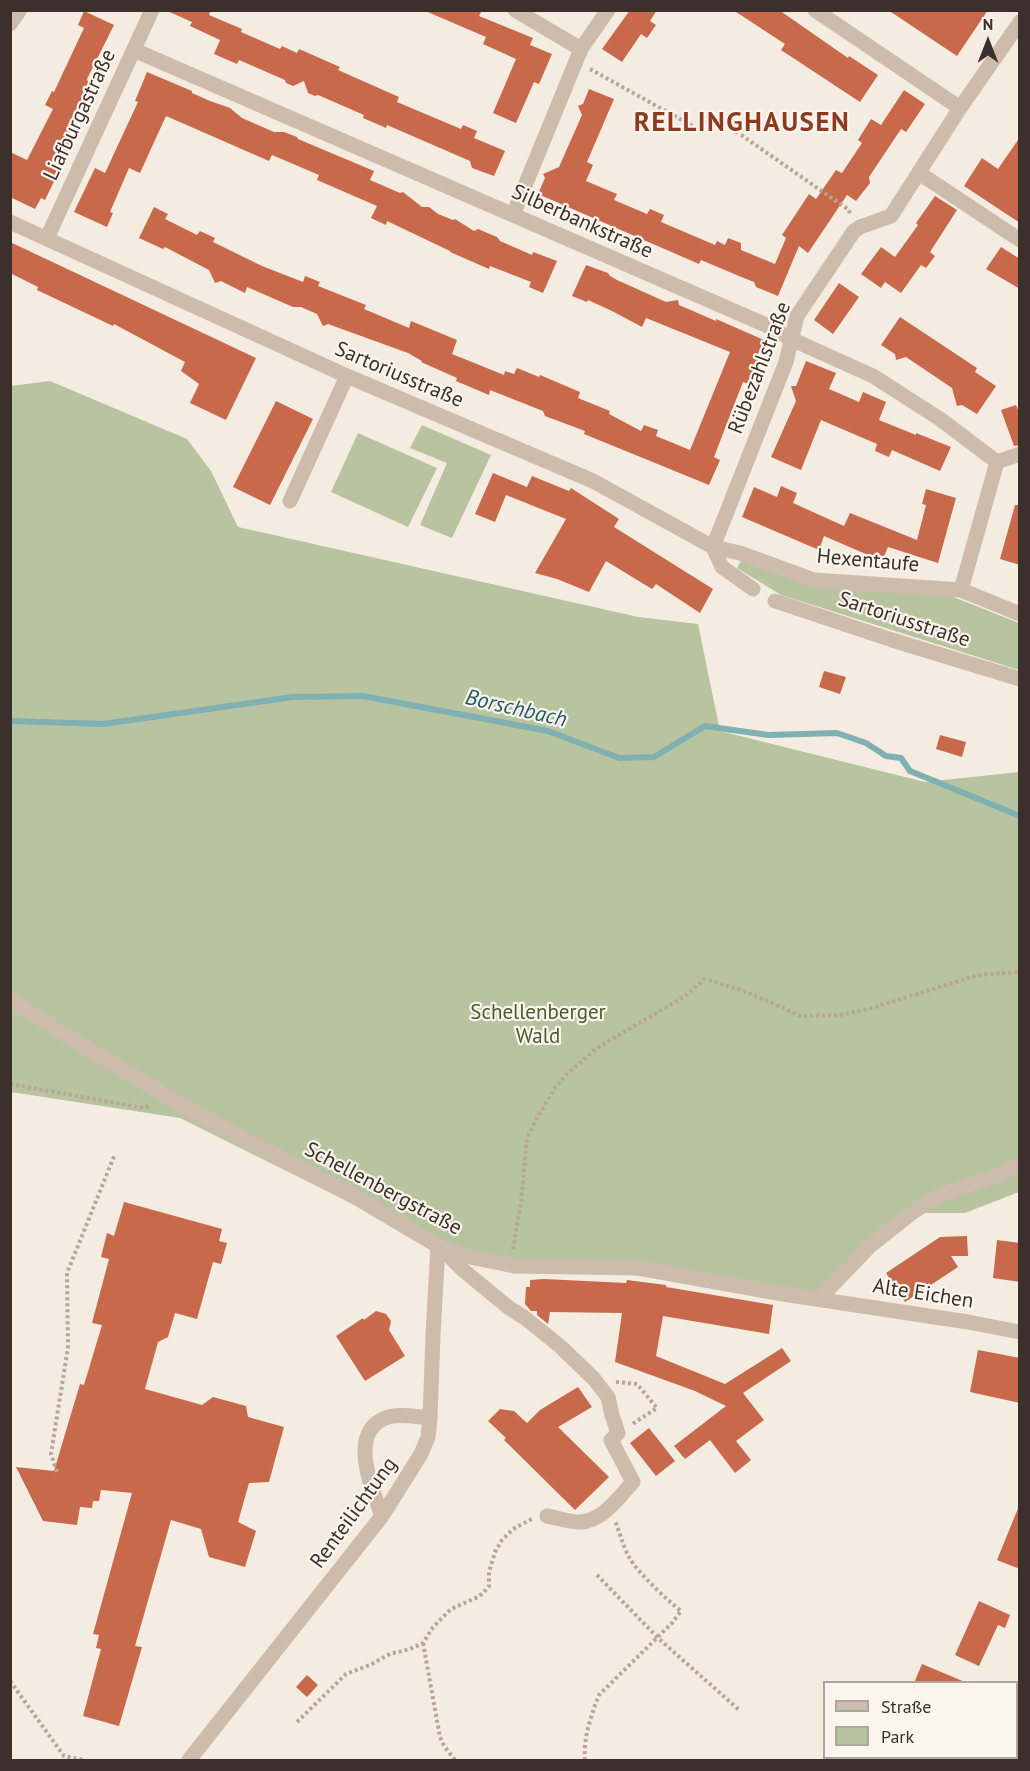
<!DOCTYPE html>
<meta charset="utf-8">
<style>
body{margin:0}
#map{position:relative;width:1030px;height:1771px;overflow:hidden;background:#f4ebe1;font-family:"PT Sans",sans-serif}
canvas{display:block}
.frame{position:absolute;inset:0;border:12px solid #3b302b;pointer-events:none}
.legend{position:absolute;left:823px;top:1681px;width:195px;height:78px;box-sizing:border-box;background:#fbf5ee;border:2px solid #aea6a0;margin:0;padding:8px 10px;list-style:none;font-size:18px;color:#3b302b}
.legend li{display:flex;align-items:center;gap:12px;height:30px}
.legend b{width:30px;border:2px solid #aea6a0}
.north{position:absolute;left:958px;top:12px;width:60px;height:60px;-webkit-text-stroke:4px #fbf5ee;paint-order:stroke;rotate:0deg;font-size:16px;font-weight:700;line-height:24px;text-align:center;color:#3b302b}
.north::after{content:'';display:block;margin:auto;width:21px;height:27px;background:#3b302b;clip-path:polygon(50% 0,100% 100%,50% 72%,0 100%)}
</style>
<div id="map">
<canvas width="1030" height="1771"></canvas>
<div class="frame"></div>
<ul class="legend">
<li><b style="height:8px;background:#cdbbac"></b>Straße</li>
<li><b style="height:16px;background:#b8c4a0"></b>Park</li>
</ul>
<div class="north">N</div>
</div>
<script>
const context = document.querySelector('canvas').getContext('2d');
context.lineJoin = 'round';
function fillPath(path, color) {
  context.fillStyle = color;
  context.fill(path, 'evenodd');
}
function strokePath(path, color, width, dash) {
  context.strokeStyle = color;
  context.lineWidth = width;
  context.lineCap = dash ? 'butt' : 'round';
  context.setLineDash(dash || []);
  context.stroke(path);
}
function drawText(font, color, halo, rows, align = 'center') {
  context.font = font + ' "PT Sans",sans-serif';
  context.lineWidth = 4.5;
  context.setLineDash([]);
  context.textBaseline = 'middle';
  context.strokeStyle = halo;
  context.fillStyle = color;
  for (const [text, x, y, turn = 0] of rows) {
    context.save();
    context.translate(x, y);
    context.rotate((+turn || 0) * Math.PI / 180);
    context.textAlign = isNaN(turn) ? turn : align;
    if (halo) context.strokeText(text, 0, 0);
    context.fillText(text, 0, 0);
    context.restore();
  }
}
const green = new Path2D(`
 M50 381 187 439 211 471 238 527 638 617 698 624 720 731 925 782 1019 772V1164L939 1193 816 1297 671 1271 516 1265 427 1241 180 1118 11 1092 10 386Z
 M422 425 491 455 452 538 420 525 447 463 410 448Z
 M358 433 437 468 408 527 331 492Z
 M742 559 819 587 951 596 1019 623V670L781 595 737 568Z
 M1019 1168V1192L965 1213H920L941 1196Z`);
const stream = new Path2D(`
 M10 721 103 724 293 697 363 696 548 731 619 758 654 757 705 726 768 735 837 733 866 743 886 756 901 758 910 771 1020 816`);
const building = new Path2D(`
 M165 10H211L209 15 242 29 241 32 280 49 282 46 297 53 299 49 340 67 338 70 399 97 397 102 461 129 463 125 477 131 474 138 505 151 494 176 472 168 470 161 387 125 386 128 363 118 364 115 318 95 315 96 308 93 304 81 293 86 286 83 285 80 239 60 237 64 214 54 220 40 190 26 192 22Z
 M423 10H482L479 16 533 38 530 45 552 54 539 84 534 82 516 123 493 113 516 59 483 44 486 37Z
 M630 10H657L650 21 656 25 647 38 641 34 622 62 602 49Z
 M733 10H779L848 58 849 56 878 75 860 102 781 50 785 44Z
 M888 10H988L957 56Z
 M84 11 114 25 87 79 91 92 86 94 67 133 74 137 65 159 45 200 41 198 35 209 10 197V152L27 160 53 109 45 105 52 91 54 92 84 28 78 25Z
 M147 72 192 91V93L210 101 230 108 242 118 274 132H284L297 137 298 139 374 171 370 180 400 193 403 192 422 207H429L438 214 453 220 455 219 474 231 478 229 497 237 500 241 532 255 533 252 557 261 543 293 529 287 531 282 490 266 489 269 450 252V251L387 221 386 225 371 218 377 206 317 180 319 175 272 155 269 161 166 116 140 173 129 168 110 212 113 213 107 227 74 212 95 168 105 173 138 102 135 101Z
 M589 89 614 99 587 162 593 165 586 181 617 194 614 200 647 214 650 209 664 215 661 222 715 245 717 241 725 245 728 238 741 243V250L775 264 786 238 782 235 809 194 816 199 836 170 842 173 862 143 858 140 871 119 881 125 904 90 925 104 906 132 901 129 869 177 870 183 856 201 847 195 808 253 799 246 778 296 756 287 754 282 739 276 701 260 699 264 538 194 545 178 543 174 559 167 582 115 578 106 583 104Z
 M1020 137V223L964 186 982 158 998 169Z
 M935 196 957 210 930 252 935 256 926 268 921 265 901 293 885 282 881 288 861 274 881 247 895 257 918 225 916 223Z
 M154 207 168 214 165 219 197 235 200 231 215 238 213 242 262 266 303 282 305 276 320 282 318 286 366 305 364 309 409 328 411 321 457 340 452 354 504 375 505 371 514 374 517 368 539 377 540 375 580 392 578 398 610 411 609 414 641 431 644 425 658 430 656 436 690 450 730 352 646 318 642 327 612 311 588 300 587 302 572 296 586 265 608 273 610 276 617 280 666 302 678 300 679 305 716 321V319L764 340 756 359 761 361 751 385 743 382 734 405 714 457 720 460 709 485 584 434 585 431 545 416 543 411 490 390 489 395 456 381 457 378 421 362 422 361 408 353 328 324 323 326 317 314 301 307H293L247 287 245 293 221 281 215 283 209 270 165 247 163 249 139 238Z
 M10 242 256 358 226 420 190 403 199 384 181 371 185 362 114 324 113 326 37 290 38 287 10 273Z
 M1001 247 1020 259V289L986 269Z
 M839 283 859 297 833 334 814 320Z
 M900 317 977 368 975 372 996 386 977 414 962 405 957 406 952 388 906 357 896 360 895 354 881 345Z
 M806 361 836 373 829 389 859 402 863 392 886 402 879 420 916 435V433L951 447 940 471 892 450 889 457 875 451 877 444 821 420 801 470 771 457 796 401 791 386H796Z
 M276 401 313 419 270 505 233 487Z
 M1016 405 1020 414V445L1014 446 1001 410Z
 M493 473 527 487 532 476 569 491 571 488 619 519 614 527 713 589 700 613 656 584 652 589 606 561 589 592 557 579 535 573 566 519 506 495 495 522 475 514Z
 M781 486 797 493 793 503 844 526 850 513 917 540 926 505 922 504 926 489 956 498 938 563 888 547 882 561 824 536 819 550 742 517 754 487 777 497Z
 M1015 505H1020V565L1000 559Z
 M824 671 846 677 840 694 819 687Z
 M940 735 966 742 962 757 936 749Z
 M124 1202 222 1229 219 1241 227 1243 221 1264 213 1262 197 1319 175 1313 168 1337 158 1342 145 1389 202 1405 213 1397 246 1406 248 1417 284 1427 269 1482 249 1483 238 1522 256 1531 245 1567 209 1557 201 1529 171 1520 135 1646 142 1647 119 1726 83 1716 101 1649 96 1648 99 1635 93 1634 132 1493 101 1490 99 1501H93L92 1508 80 1507 77 1525 43 1521 16 1467 54 1471 80 1384 84 1385 102 1325 92 1323 109 1259 101 1257 107 1233 114 1236Z
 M967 1236 968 1256H951L958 1267 905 1302 886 1273 940 1237Z
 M997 1240 1020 1243V1282L993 1278Z
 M544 1279 626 1283 627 1280 666 1285V1287L773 1305 769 1334 663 1316 656 1356 725 1384 782 1348 791 1361 743 1393 764 1420 736 1441 751 1460 735 1473 710 1440 685 1459 674 1446 726 1406 695 1391 615 1362 622 1313 550 1312 548 1324 537 1315V1311H531L525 1304 526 1287H530V1280Z
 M376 1311 386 1314 391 1321 389 1330 405 1356 365 1381 336 1336 363 1318 364 1320Z
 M978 1350 1020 1358V1403L970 1392Z
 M578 1387 592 1407 558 1427 609 1477 575 1510 504 1440 506 1438 488 1421 500 1409 514 1411 527 1423 540 1410Z
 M649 1428 675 1461 656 1476 630 1443Z
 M1019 1506H1020V1569L997 1560Z
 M979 1601 1010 1615 1005 1628 998 1625 979 1666 955 1655Z
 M922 1664 965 1682V1683H914Z
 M307 1675 318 1685 307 1697 296 1687Z`);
const path = new Path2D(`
 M590 69 698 129 711 114 849 210 850 215
 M10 1084 144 1108 150 1105
 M513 1249 521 1202 527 1138 536 1120 554 1089 567 1074 597 1048 685 996 705 979 744 991 801 1016 840 1015 872 1008 978 975 1020 972
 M616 1382 637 1384 657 1408 631 1425
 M57 1472 51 1454 68 1347 67 1273 115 1154
 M597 1575 657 1637 739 1710
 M423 1643 440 1737 444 1746 455 1760
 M10 1681 64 1756 84 1760
 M297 1722 346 1674 370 1665 390 1654 410 1649 423 1643 433 1627 451 1609 478 1597 484 1592 489 1586V1572L495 1552 502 1540 513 1529 532 1519
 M585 1760C583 1739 591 1715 599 1695L672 1623 681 1611C667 1600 637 1572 629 1557 623 1546 620 1533 615 1521`);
const minor = new Path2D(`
 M515 10 581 49
 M815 10 960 108
 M10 24 20 10
 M134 50 766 325 791 339 873 376 940 419 997 462
 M919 173 1020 240
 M513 215 581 49 608 10
 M10 222 347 376 593 481 713 547 740 553 814 580 961 590 1020 614
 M47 238 152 10
 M290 501 347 376
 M713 547 786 362 797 316 854 231 860 227 891 216 960 108 1020 22
 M713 547 722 567 753 589
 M961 590 997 462 1020 454
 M775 601 892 640 1020 679
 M10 999 83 1046 201 1116 357 1198 438 1246 470 1257 514 1266 638 1268 783 1294 968 1322 1020 1332
 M443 1250 463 1270 508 1307 525 1318 561 1347 594 1379 608 1397 612 1415 618 1433 611 1440 633 1482C619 1497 603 1521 580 1522 569 1522 558 1518 547 1516
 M819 1299 869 1247 913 1212 940 1195 995 1176 1020 1166
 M382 1516C371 1487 345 1425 393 1416 405 1414 418 1417 430 1418
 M189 1760 382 1516 421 1454 428 1437 430 1418 433 1335 438 1246
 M1016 1760 1020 1751`);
const streetNames = [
 ["Liafburgastraße",80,115,-65],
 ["Silberbankstraße",582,222,24],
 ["Rübezahlstraße",760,368,-69],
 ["Sartoriusstraße",399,375,23],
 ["Hexentaufe",868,561,5],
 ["Sartoriusstraße",904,620,18],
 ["Schellenbergstraße",383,1189,28],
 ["Alte Eichen",923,1294,9],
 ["Renteilichtung",354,1513,-54]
];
const parkNames = [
 ["Schellenberger",538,1013],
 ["Wald",538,1037]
];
const waterNames = [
 ["Borschbach",516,709,13]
];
const districtNames = [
 ["RELLINGHAUSEN",742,123]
];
fillPath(green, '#b8c4a0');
strokePath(stream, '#7fb0b2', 6);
fillPath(building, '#c8694b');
strokePath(path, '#b9a596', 4, [3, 3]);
strokePath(minor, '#cdbbac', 15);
drawText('21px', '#3b302b', '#fbf5ee', streetNames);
drawText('21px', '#4a5a2e', '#fbf5ee', parkNames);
drawText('italic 22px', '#1f5a5e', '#fbf5ee', waterNames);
context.letterSpacing = '1.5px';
drawText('bold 27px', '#8c3b22', '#fbf5ee', districtNames);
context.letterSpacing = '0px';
</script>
